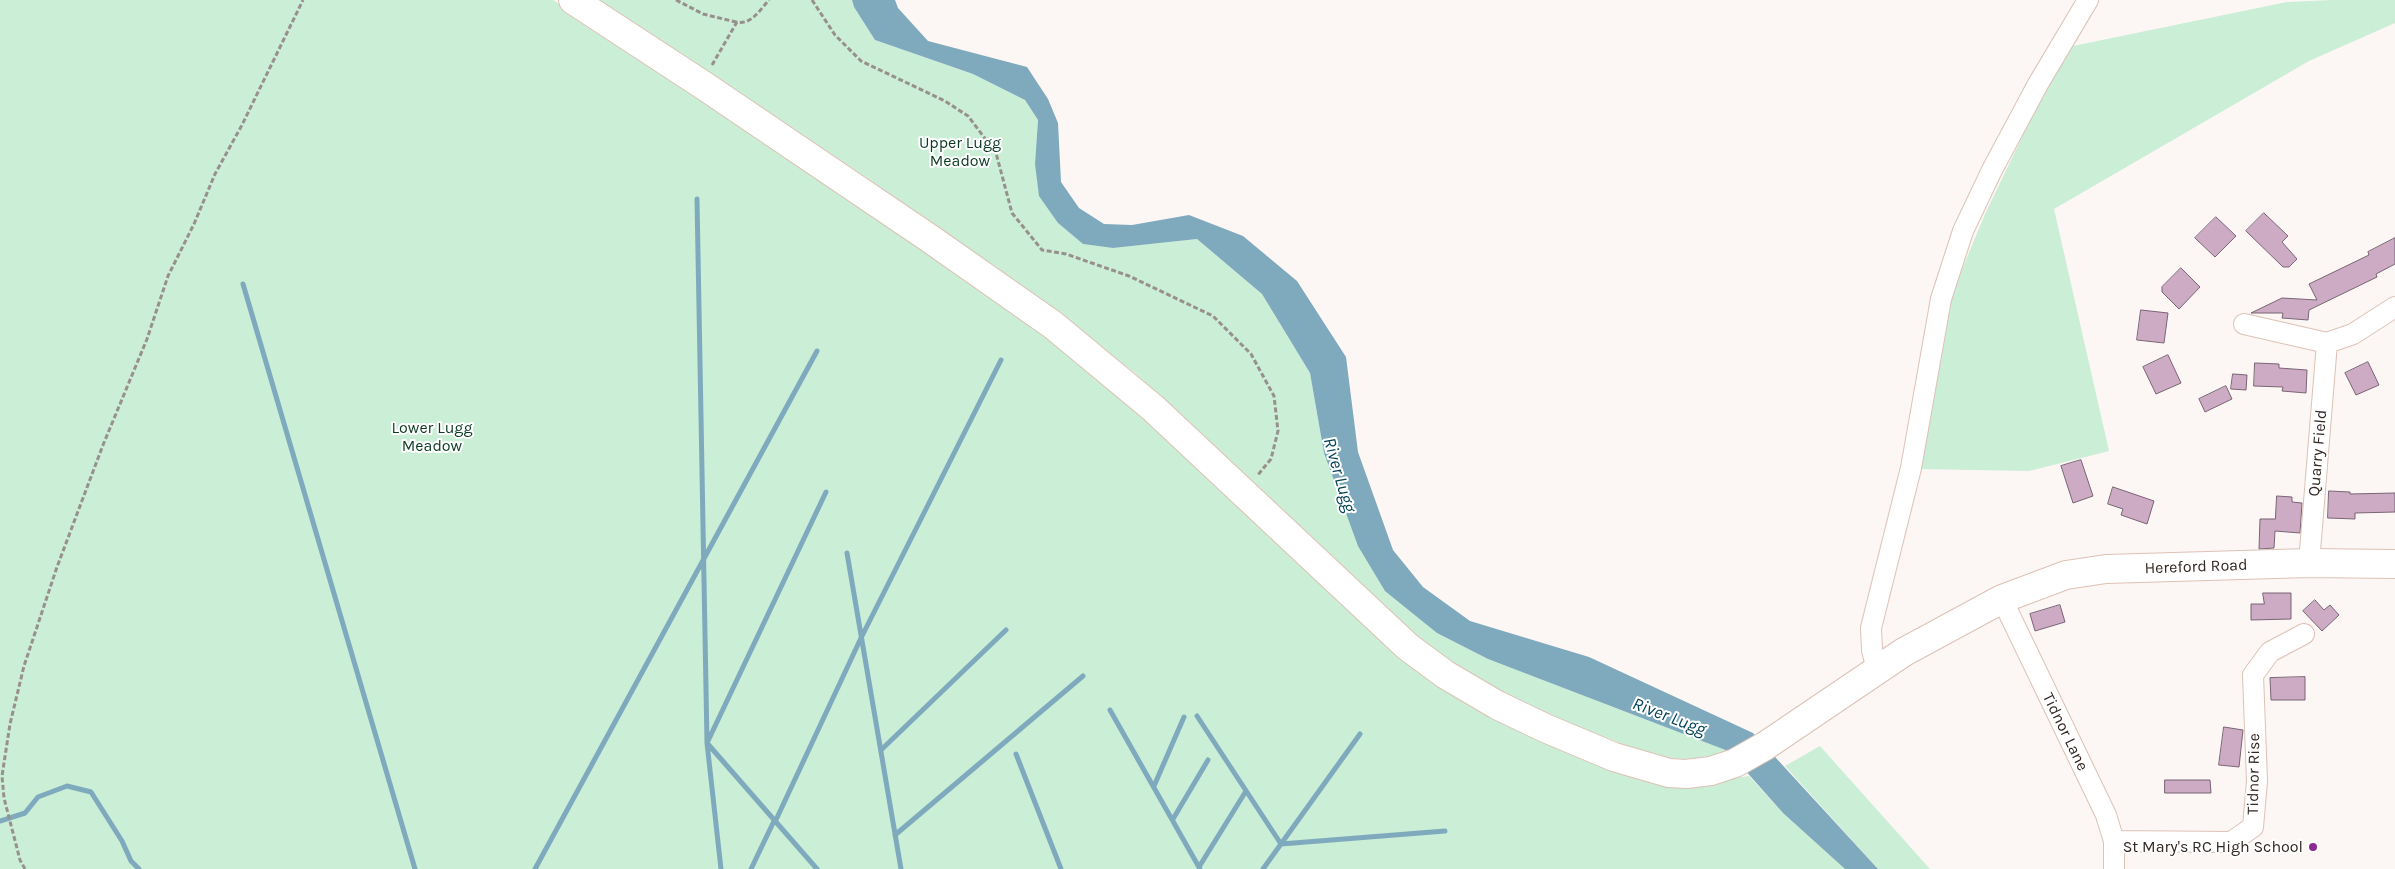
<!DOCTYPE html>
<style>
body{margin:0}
canvas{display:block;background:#fcf6f4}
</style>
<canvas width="2395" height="869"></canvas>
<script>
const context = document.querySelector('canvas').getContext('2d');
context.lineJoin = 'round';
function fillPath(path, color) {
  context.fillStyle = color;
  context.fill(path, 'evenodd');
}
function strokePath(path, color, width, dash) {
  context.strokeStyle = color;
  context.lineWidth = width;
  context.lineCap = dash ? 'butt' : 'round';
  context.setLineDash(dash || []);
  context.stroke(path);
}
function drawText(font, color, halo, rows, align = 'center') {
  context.font = font + ' Karla,sans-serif';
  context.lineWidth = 4;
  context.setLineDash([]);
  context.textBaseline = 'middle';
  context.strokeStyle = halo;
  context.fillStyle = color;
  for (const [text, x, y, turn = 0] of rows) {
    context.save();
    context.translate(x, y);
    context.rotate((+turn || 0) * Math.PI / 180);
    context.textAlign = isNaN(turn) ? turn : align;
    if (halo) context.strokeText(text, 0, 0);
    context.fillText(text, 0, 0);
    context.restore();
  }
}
const green = new Path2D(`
 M0 0H553L816 173 1090 366 1400 647 1676 786 1749 776 1783 813 1845 869H0Z
 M599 0H852L854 7 875 40 973 74 1025 100 1038 120 1035 164 1058 223 1083 244 1113 248 1197 239 1262 294 1310 373 1324 453 1437 633 1488 659 1728 751C1711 756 1689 761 1671 758 1648 756 1624 744 1602 736 1527 707 1469 680 1405 629L1136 374 1045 302 857 171Z
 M2333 0H2395V23L2309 61 2054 209 2109 451 2029 471 1918 469 1953 291 1985 214 2040 100 2073 46 2287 2Z
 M1820 746 1930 869H1878L1785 766Z`);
const water = new Path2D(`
 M852 0H895L898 8 928 41 1027 67 1048 99 1058 123 1061 182 1079 208 1104 224 1132 225 1189 215 1243 236 1297 281 1346 357 1358 452 1393 550 1423 587 1470 621 1589 657 1753 733 1878 869H1845L1783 813 1728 751 1488 659 1437 633 1385 591 1358 546 1324 453 1310 373 1262 294 1197 239 1113 248 1083 244 1058 223 1039 196 1035 164 1038 120 1025 100 973 74 875 40 854 7Z`);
const stream = new Path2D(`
 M697 199 707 743 817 869
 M243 284 415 869
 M847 553 901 869
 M1110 710 1200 869
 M1197 716 1281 844 1445 831
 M881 750 1006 630
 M1016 754 1061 869
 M1154 786 1184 717
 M1173 819 1208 760
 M0 821 25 813 38 797 67 786 91 792 122 841 131 861 139 869
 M775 822 861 638 1001 360
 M895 835 1083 676
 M1199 867 1246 791
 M535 869 817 351
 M721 869 707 743 826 492
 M751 869 774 821
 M1263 869 1360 734`);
const building = new Path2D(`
 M2264 213 2288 236 2282 242 2297 259 2289 267H2283L2246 231Z
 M2216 217 2236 236 2215 257 2195 238Z
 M2395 238V264L2376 274 2377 277 2309 310 2308 320 2282 318 2283 313H2251L2282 298 2317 300 2309 284 2369 255 2368 252Z
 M2181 268 2200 287 2179 309 2162 292V287Z
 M2141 310 2168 313 2164 343 2137 340Z
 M2168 355 2181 383 2156 394 2143 367Z
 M2368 362 2379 385 2356 395 2345 373Z
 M2255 363 2279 364V368L2307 370 2306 393 2282 391 2283 387 2254 386Z
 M2233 374 2247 375 2246 390 2231 389Z
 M2226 386 2232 399 2205 412 2199 399Z
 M2081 460 2093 496 2073 503 2061 466Z
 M2113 487 2154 501 2147 524 2121 515 2123 509 2108 504Z
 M2329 491 2350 492V494L2395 493V512L2355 513V519L2328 518Z
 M2277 496 2292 497V502L2302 503 2300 533 2275 531 2274 548 2259 549 2260 519H2275Z
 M2263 593H2291V619L2251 620V604H2264Z
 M2315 600 2324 610 2330 605 2339 615 2322 631 2303 611Z
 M2060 605 2065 622 2035 631 2030 614Z
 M2305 677V700H2271L2270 678Z
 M2224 727 2243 730 2239 767 2219 765Z
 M2165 780H2210L2211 793H2165Z`);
const path = new Path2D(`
 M676 0 703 14 736 22
 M812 0 835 35 861 61 945 101 968 116 996 153 1012 213 1042 250 1066 254 1129 276 1213 316 1251 354 1274 396 1278 431 1271 459 1257 476
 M712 65 737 22C751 25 760 10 769 0
 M25 869 20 860 4 798 2 776 10 724 24 666 57 567 103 445 147 339 168 276 194 224 215 174 242 125 303 0`);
const minor = new Path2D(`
 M2244 324 2327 343
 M2309 563 2327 343 2353 334 2395 307
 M2002 599 2106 815 2114 841V869
 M1877 670 1872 650 1871 628 1911 468 1941 299 1963 231 1992 170 2038 84 2088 0
 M2114 841 2231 842 2253 827 2257 781 2253 675 2270 652 2304 634`);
const highway = new Path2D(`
 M573 0 703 85 929 238 1053 325 1153 408 1408 647 1446 675 1497 705 1545 728 1614 757 1669 773 1686 774 1711 771 1735 763 1765 746 1904 652 2002 599 2066 575 2106 569 2309 563 2395 564`);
const markers = [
 [2313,847,5,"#8a2a93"]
];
const parkNames = [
 ["Upper Lugg",960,143],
 ["Meadow",960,161],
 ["Lower Lugg",432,428],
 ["Meadow",432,446]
];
const streetNames = [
 ["Quarry Field",2318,453,-85],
 ["Hereford Road",2196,567,-2],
 ["Tidnor Lane",2065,732,64],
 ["Tidnor Rise",2254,774,-89]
];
const poiNames = [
 ["St Mary's RC High School",2303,847]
];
const waterNames = [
 ["River Lugg",1339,475,74],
 ["River Lugg",1669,717,21]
];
fillPath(green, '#cbeed7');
fillPath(water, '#7faabd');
strokePath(stream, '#7faabd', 5);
fillPath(building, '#cdabc5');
strokePath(building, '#796574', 1);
strokePath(minor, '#ddc2b6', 22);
strokePath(highway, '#ddc2b6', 30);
strokePath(path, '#98908d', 3, [5, 2.5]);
strokePath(minor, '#fff', 20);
strokePath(highway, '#fff', 28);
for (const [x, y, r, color] of markers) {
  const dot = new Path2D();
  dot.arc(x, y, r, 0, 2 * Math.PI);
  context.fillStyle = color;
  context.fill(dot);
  strokePath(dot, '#fff', 2);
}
drawText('16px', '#0b3b23', '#fff', parkNames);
drawText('16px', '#312723', '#fff', streetNames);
drawText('16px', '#312723', '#fff', poiNames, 'right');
drawText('italic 18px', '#034357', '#fff', waterNames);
</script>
